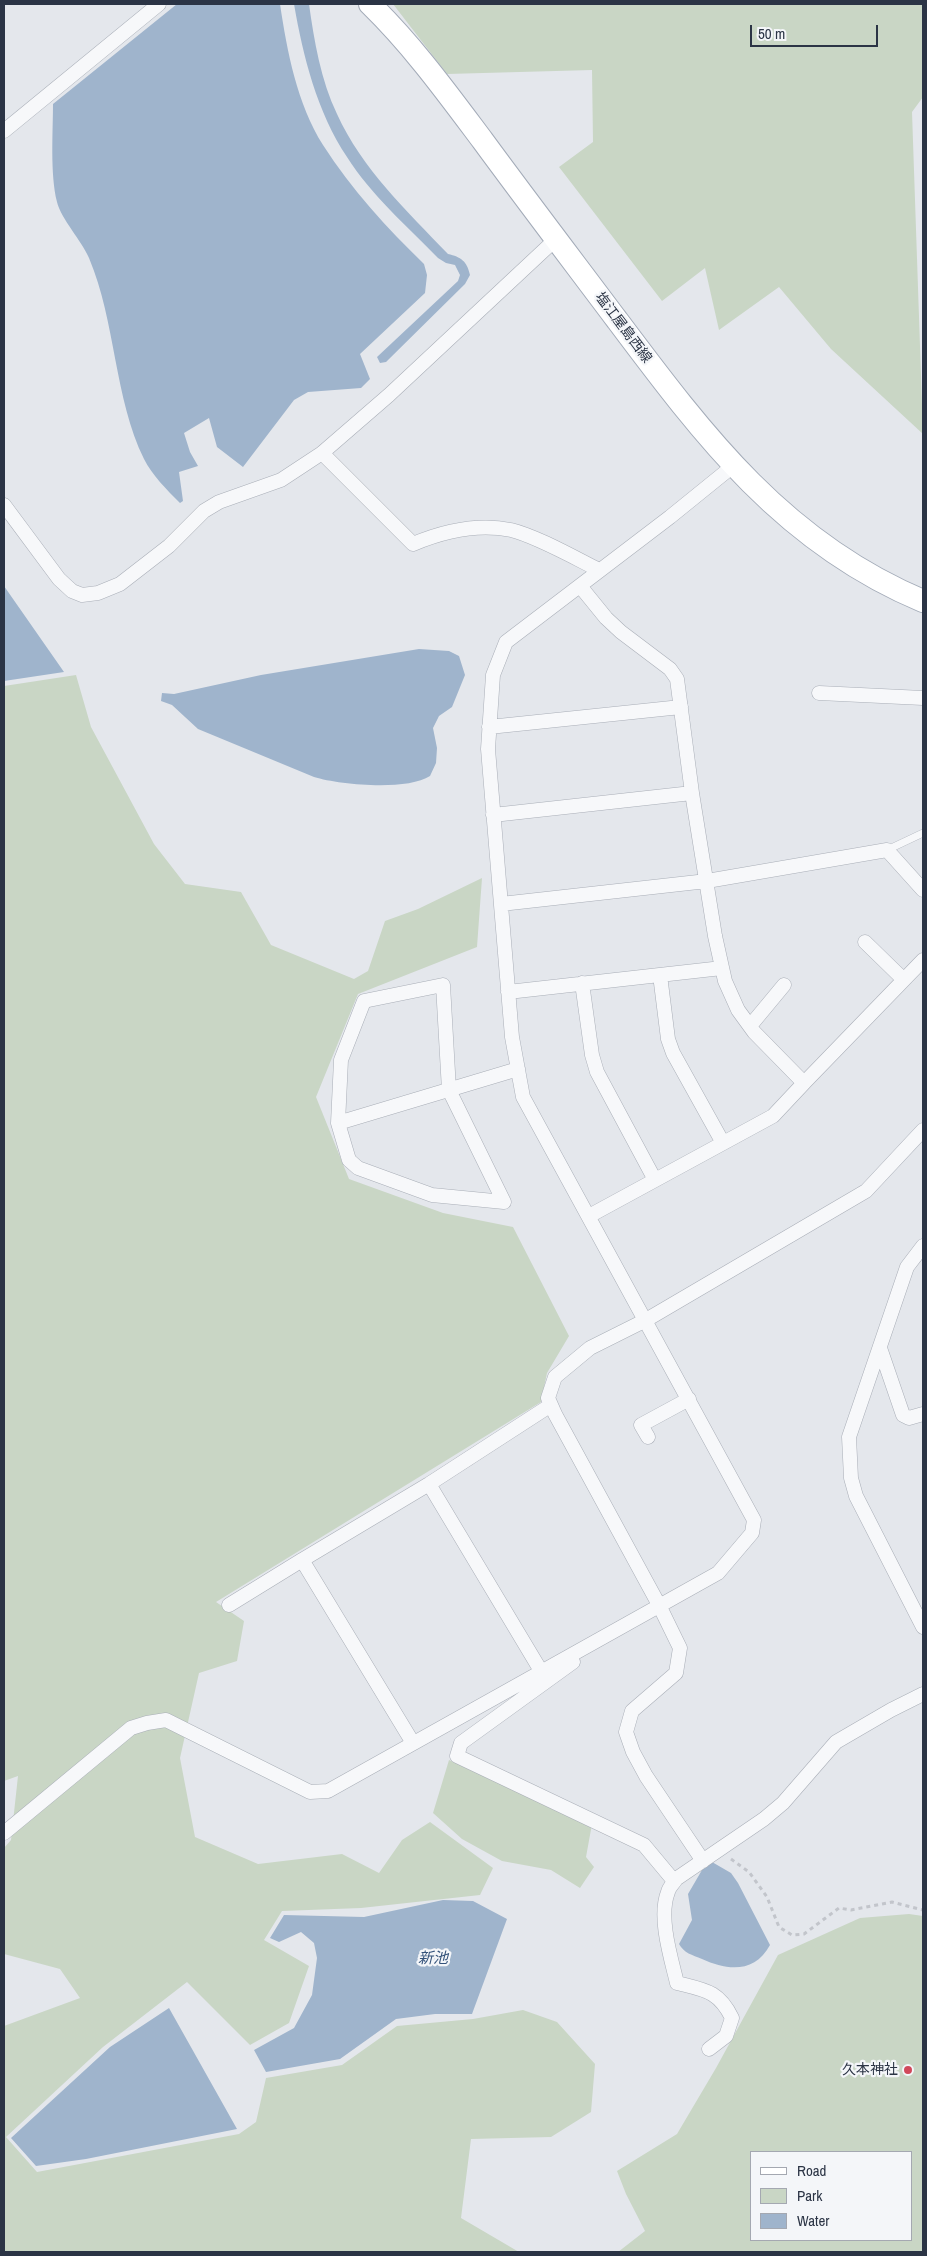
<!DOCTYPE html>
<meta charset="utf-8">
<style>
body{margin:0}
#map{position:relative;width:927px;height:2256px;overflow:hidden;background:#e4e7ec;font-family:"Archivo Narrow",sans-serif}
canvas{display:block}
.frame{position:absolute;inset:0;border:5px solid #2b3445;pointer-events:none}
.legend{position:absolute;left:750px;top:2151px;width:162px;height:90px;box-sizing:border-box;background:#f4f6f9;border:1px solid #a4a8b1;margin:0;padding:6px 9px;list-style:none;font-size:15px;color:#2b3445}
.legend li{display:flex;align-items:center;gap:10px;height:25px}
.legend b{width:25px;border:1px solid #a4a8b1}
.scale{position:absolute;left:750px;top:25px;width:128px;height:22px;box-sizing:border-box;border:2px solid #2b3445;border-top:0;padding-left:6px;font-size:15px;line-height:18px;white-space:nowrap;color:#2b3445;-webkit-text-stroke:4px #f4f6f9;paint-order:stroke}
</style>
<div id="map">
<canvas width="927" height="2256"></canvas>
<div class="frame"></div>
<ul class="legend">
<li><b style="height:6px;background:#fff"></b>Road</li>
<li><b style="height:14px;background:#c9d6c5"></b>Park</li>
<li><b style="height:14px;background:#9fb4cc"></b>Water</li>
</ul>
<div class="scale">50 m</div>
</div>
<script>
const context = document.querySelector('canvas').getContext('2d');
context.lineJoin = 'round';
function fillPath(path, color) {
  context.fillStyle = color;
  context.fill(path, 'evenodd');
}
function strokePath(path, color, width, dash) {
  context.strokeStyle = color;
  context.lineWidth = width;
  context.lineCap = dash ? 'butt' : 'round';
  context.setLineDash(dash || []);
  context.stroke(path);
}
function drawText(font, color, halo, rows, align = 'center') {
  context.font = font + ' "Archivo Narrow","Noto Sans JP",sans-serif';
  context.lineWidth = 4.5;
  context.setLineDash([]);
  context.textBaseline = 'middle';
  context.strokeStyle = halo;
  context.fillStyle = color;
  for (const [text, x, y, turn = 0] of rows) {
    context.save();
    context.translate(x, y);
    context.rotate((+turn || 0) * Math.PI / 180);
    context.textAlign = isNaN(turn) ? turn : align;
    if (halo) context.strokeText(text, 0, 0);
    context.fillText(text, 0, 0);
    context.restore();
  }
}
const green = new Path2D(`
 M393 4H923V97L912 112 923 434 831 349 779 287 719 330 705 268 662 301 559 167 593 142 592 70 447 74Z
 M76 675 91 727 154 844 185 884 241 892 271 945 354 979 368 971 385 921 418 909 482 878 477 947 358 994 316 1097 349 1179 443 1213 513 1227 569 1336 547 1373 541 1402 216 1602 244 1621 237 1661 199 1673 180 1758 195 1837 258 1864 342 1854 379 1873 402 1840 430 1822 493 1868 480 1895 361 1908 282 1911 264 1940 309 1966 289 2023 250 2045 187 1982 103 2047 6 2137 37 2172 239 2134 256 2122 266 2078 342 2065 397 2026 473 2019 523 2010 557 2022 595 2064 591 2112 551 2137 471 2139 461 2218 519 2252H4V2026L80 1998 60 1969 4 1954V1848L11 1840 18 1776 4 1781V686Z
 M449 1760 592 1824 586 1857 594 1867 580 1888 551 1870 502 1861 462 1839 433 1813Z
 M909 1914 923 1916V2252H618L645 2231 626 2194 617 2171 677 2134 716 2068 778 1955 860 1918ZM751 2152H911V2240H751Z`);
const water = new Path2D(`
 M177 4H280C287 51 297 104 323 145 351 189 387 228 424 264L427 275 425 293 360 354 370 379 361 388 308 392 294 400 243 467 217 447 209 418 184 433 190 452 198 466 179 472 183 501 180 503C167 490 152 475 144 459 114 398 116 322 89 258 82 241 61 219 57 202 50 173 53 133 53 104Z
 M294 4H309C314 40 321 81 337 114 362 169 407 211 448 254 461 257 467 261 470 275L465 284 386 362 380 363 377 357 458 281 460 275 455 265 446 263 438 258C407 226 371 195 347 157 317 112 303 56 294 4Z
 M4 586 64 672 4 681Z
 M419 649 449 651 459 656 465 675 452 707 439 716 433 728 437 748 436 763 430 776C407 791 340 785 314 777L198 729 172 705 161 701 162 693 174 694 261 675Z
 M712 1862 731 1873 738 1883 770 1945C755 1973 728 1971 702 1959 692 1955 684 1953 679 1944L692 1920 688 1894 702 1870Z
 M443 1900 473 1901 507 1919 472 2014H435L396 2019 340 2059 266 2072 254 2050 294 2028 312 1995 317 1958 314 1943 301 1932 279 1942 270 1938 284 1915 364 1917Z
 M169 2008 237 2129 86 2159 36 2166 11 2138 110 2047Z`);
const path = new Path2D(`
 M731 1859 749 1872 767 1897 779 1927 792 1935 804 1934 839 1908 851 1910 892 1902 923 1910`);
const service = new Path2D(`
 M887 850 923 833`);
const minor = new Path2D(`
 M4 131 159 4
 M322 453 413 544C444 531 477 523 511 530 536 536 575 558 599 570
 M4 505 59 579 72 591 82 595 98 593 120 584 169 546 204 511 219 502 281 480 322 453 389 395 556 239
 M580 586 606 618 621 632 670 669 677 679 692 793
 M819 693 923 698
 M489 727 681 707
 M493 815 692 793 715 936 725 981 738 1010 754 1032 804 1083 923 960
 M501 904 707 881 887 850 923 890
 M865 942 903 979
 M660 975 668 1039 673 1053 723 1143
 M582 983 592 1055 597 1072 655 1180
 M508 992 722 968
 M750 1026 784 985
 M338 1123 349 1160 358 1168 432 1195 504 1202 449 1090 443 985 364 1001 341 1060 338 1123 518 1069
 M589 1216 773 1116 804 1083
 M923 1246 907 1267 849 1437 851 1478 856 1496 923 1627
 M880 1348 903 1415 909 1418 923 1414
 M648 1437 641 1425 689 1399
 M429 1484 541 1671
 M229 1605 302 1560
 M573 1662 461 1743 457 1756 644 1845 674 1881
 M413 1743 302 1560 429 1484 551 1405
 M4 1833 131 1728 147 1723 166 1720 310 1792 328 1791 718 1573 752 1533 754 1520 523 1097 512 1037 488 749 493 675 506 642 670 517 733 466
 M703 1861 646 1776 633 1752 626 1732 632 1711 676 1673 680 1648 659 1605 555 1414 548 1398 555 1377 590 1348 646 1320 866 1191 923 1130
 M709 2049 726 2036 732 2018C719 1991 705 1990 677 1983 671 1958 658 1917 668 1892 669 1887 674 1883 676 1879L764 1819 783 1803 836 1742 891 1710 923 1694`);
const primary = new Path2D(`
 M370 4C413 46 447 93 483 141 527 201 572 260 617 320 704 436 784 543 923 601`);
const markers = [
 [908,2070,5,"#d1495b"]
];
const streetNames = [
 ["塩江屋島西線",623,328,53]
];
const poiNames = [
 ["久本神社",898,2070]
];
const waterNames = [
 ["新池",433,1959]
];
fillPath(green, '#c9d6c5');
fillPath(water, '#9fb4cc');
strokePath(service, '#a9aeb7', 8);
strokePath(minor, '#a9aeb7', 15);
strokePath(primary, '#a3abb8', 24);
strokePath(path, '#c2c5cb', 3, [4, 4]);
strokePath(service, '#f7f8fa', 7);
strokePath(minor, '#f7f8fa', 14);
strokePath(primary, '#fff', 22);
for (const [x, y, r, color] of markers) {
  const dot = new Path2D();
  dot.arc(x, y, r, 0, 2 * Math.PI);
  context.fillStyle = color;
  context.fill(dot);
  strokePath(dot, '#f4f6f9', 2);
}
drawText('14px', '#2b3445', '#f4f6f9', streetNames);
drawText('14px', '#2b3445', '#f4f6f9', poiNames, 'right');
drawText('italic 15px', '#34527a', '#f4f6f9', waterNames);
</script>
